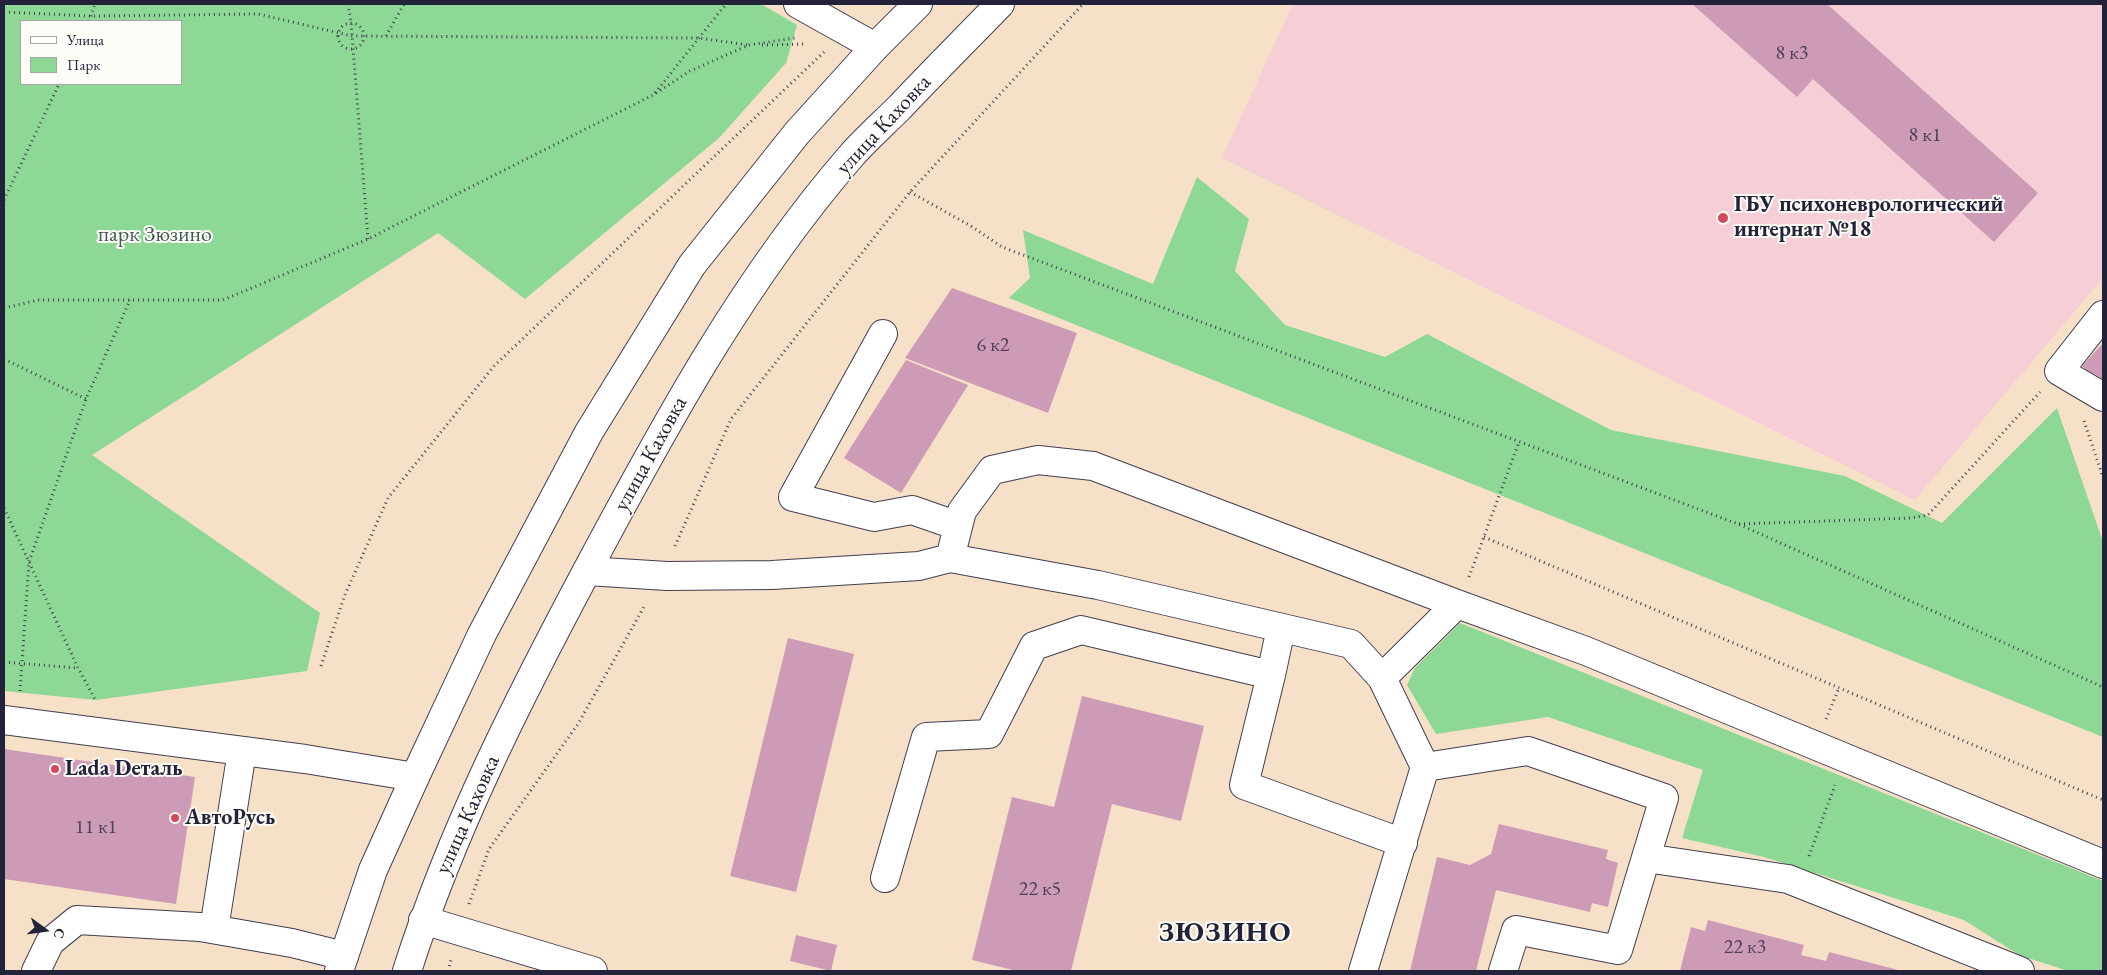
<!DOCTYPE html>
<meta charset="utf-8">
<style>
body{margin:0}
#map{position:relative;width:2107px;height:975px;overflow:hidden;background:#f6e0c7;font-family:"EB Garamond",serif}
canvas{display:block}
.frame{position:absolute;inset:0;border:5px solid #22223b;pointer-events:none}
.legend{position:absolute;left:20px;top:20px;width:162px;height:65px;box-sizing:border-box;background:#fdfcf7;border:1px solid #a5a5ac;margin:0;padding:6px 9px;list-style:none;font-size:15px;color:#22223b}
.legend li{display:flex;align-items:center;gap:10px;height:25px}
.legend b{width:25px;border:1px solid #a5a5ac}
.north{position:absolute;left:20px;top:905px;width:50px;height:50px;-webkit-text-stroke:4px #fdfcf7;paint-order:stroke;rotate:104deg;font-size:14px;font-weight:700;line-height:20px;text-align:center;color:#22223b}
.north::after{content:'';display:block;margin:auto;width:18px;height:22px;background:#22223b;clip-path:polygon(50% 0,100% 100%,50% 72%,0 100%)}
</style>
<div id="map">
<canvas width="2107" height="975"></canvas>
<div class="frame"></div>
<ul class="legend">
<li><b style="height:6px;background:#fff"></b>Улица</li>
<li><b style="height:14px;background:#8dd895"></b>Парк</li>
</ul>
<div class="north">С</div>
</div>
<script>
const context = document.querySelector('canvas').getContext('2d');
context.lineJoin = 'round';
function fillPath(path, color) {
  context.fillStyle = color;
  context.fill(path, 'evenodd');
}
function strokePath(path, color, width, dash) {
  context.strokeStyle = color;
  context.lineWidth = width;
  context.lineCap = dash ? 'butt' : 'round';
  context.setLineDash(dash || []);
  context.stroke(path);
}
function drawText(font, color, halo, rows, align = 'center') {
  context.font = font + ' "EB Garamond",serif';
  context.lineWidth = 4;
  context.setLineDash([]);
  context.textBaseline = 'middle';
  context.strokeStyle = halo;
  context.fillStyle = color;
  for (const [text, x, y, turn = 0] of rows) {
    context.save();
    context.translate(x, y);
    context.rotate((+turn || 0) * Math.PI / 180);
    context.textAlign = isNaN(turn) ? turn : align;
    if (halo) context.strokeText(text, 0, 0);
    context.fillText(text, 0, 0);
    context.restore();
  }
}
const built = new Path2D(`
 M1293 4H2103V278L1915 500 1222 158Z`);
const green = new Path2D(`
 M4 4H761L797 25 786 63 719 138 525 299 438 233 92 455 320 613 307 671 96 700 4 691ZM21 21H181V84H21Z
 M1197 177 1249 219 1235 271 1285 325 1385 357 1427 334 1611 430 1845 476 1942 523 2057 408 2103 542V737L1009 298 1030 278 1023 230 1153 284Z
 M1460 623 2103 881V971H2068L2019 955 1964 920 1764 857 1682 838 1703 770 1548 717 1436 734 1407 685 1415 668Z`);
const building = new Path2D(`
 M1692 4H1827L2038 193 1994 242 1813 79 1797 97Z
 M952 288 1077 333 1048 413 905 358Z
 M2103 343V385L2082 366Z
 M906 360 968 385 901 493 844 458Z
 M788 638 854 654 796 892 730 876Z
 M1082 696 1204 726 1181 821 1112 804 1071 971H1017L972 960 1012 797 1054 807Z
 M4 749 195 777 176 904 4 879Z
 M1499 824 1608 850 1606 859 1618 863 1608 907 1592 903 1590 912 1496 890 1476 971H1410L1437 857 1470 865 1491 854Z
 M1708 920 1804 945 1801 955 1826 961 1829 952 1902 971H1680L1691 927 1705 931Z
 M796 935 837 945 831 971 790 961Z`);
const path = new Path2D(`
 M348 4 351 22 368 239
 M4 12 91 16 258 14 352 36 699 38 748 45
 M89 21 95 4
 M338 36a13 13 0 1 1 26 0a13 13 0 1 1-26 0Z
 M386 36 404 4
 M762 45 806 44
 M655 93 726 4
 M910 192 971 226 1002 247 1738 524 2103 687
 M4 200 59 84
 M4 308 38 300H223L368 239 653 95 690 71 749 45 795 38
 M4 359 86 399
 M2084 421 2103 477
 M4 508 78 668 96 701
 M1739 524 1911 518 1928 515 2040 392
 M1484 537 2103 800
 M675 546 731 419 910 192 1083 4
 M1469 577 1519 442
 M4 662 77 668
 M321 666 344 597 388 498 494 366 824 52
 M20 691 29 562 86 399 130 300
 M1826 719 1839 688
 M1809 856 1835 785
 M469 904 489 849 578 724 645 605
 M448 971 451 960`);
const minor = new Path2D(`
 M798 4 875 47
 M2103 315 2059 371 2103 397
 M883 334 793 497 874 517 912 510 958 526
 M950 558 1098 585 1351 644 1382 678 1425 767 1528 751 1664 798 1618 950 1516 930 1503 971
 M587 571 667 576 772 575 919 566 950 558 962 511 992 470 1038 460 1093 466 1457 604 1586 651 2103 864
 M1281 628 1271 675 1244 785 1403 843
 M1382 678 1457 604
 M4 720 305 759 415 777
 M1646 858 1788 879 2020 971
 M885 878 926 737 989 734 1034 646 1081 630 1271 675
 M423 920 593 971
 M214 929 242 751
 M36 971 50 942 77 920 200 927 292 943 344 956
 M1363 971 1425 767`);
const major = new Path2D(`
 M339 971 373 870 415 777 482 634 589 432 692 265 797 133 875 47 918 4
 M407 971C452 829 521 694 591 563 667 421 745 278 851 156 866 139 884 123 900 107 933 72 967 38 1000 4`);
const markers = [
 [1723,218,6,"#d1495b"],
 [55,769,5,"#d1495b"],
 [175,818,5,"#d1495b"]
];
const numberNames = [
 ["8 к3",1792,54],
 ["8 к1",1925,136],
 ["6 к2",993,346],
 ["11 к1",96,828],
 ["22 к5",1040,890],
 ["22 к3",1745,948]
];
const streetNames = [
 ["улица Каховка",884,125,-47],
 ["улица Каховка",651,454,-61],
 ["улица Каховка",468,815,-66]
];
const poiNames = [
 ["ГБУ психоневрологический",1734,205],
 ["интернат №18",1734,230],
 ["Lada Dеталь",65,769],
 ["АвтоРусь",185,818]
];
const parkNames = [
 ["парк Зюзино",155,235]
];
const districtNames = [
 ["ЗЮЗИНО",1225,933]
];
fillPath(built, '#f6cfd6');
fillPath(green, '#8dd895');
fillPath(building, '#cd9bb5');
strokePath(minor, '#423e50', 30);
strokePath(major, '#423e50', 30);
strokePath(path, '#423e50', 3, [1, 4]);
strokePath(minor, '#fff', 28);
strokePath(major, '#fff', 28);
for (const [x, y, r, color] of markers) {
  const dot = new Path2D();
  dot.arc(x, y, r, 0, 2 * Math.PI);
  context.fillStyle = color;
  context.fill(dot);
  strokePath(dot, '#fdfcf7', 2);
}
drawText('20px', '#4d405a', null, numberNames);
drawText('22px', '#22223b', '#fdfcf7', streetNames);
drawText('bold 22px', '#22223b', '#fdfcf7', poiNames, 'left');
drawText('22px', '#425956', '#fdfcf7', parkNames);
context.letterSpacing = '1px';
drawText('bold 28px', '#22223b', '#fdfcf7', districtNames);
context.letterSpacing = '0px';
</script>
